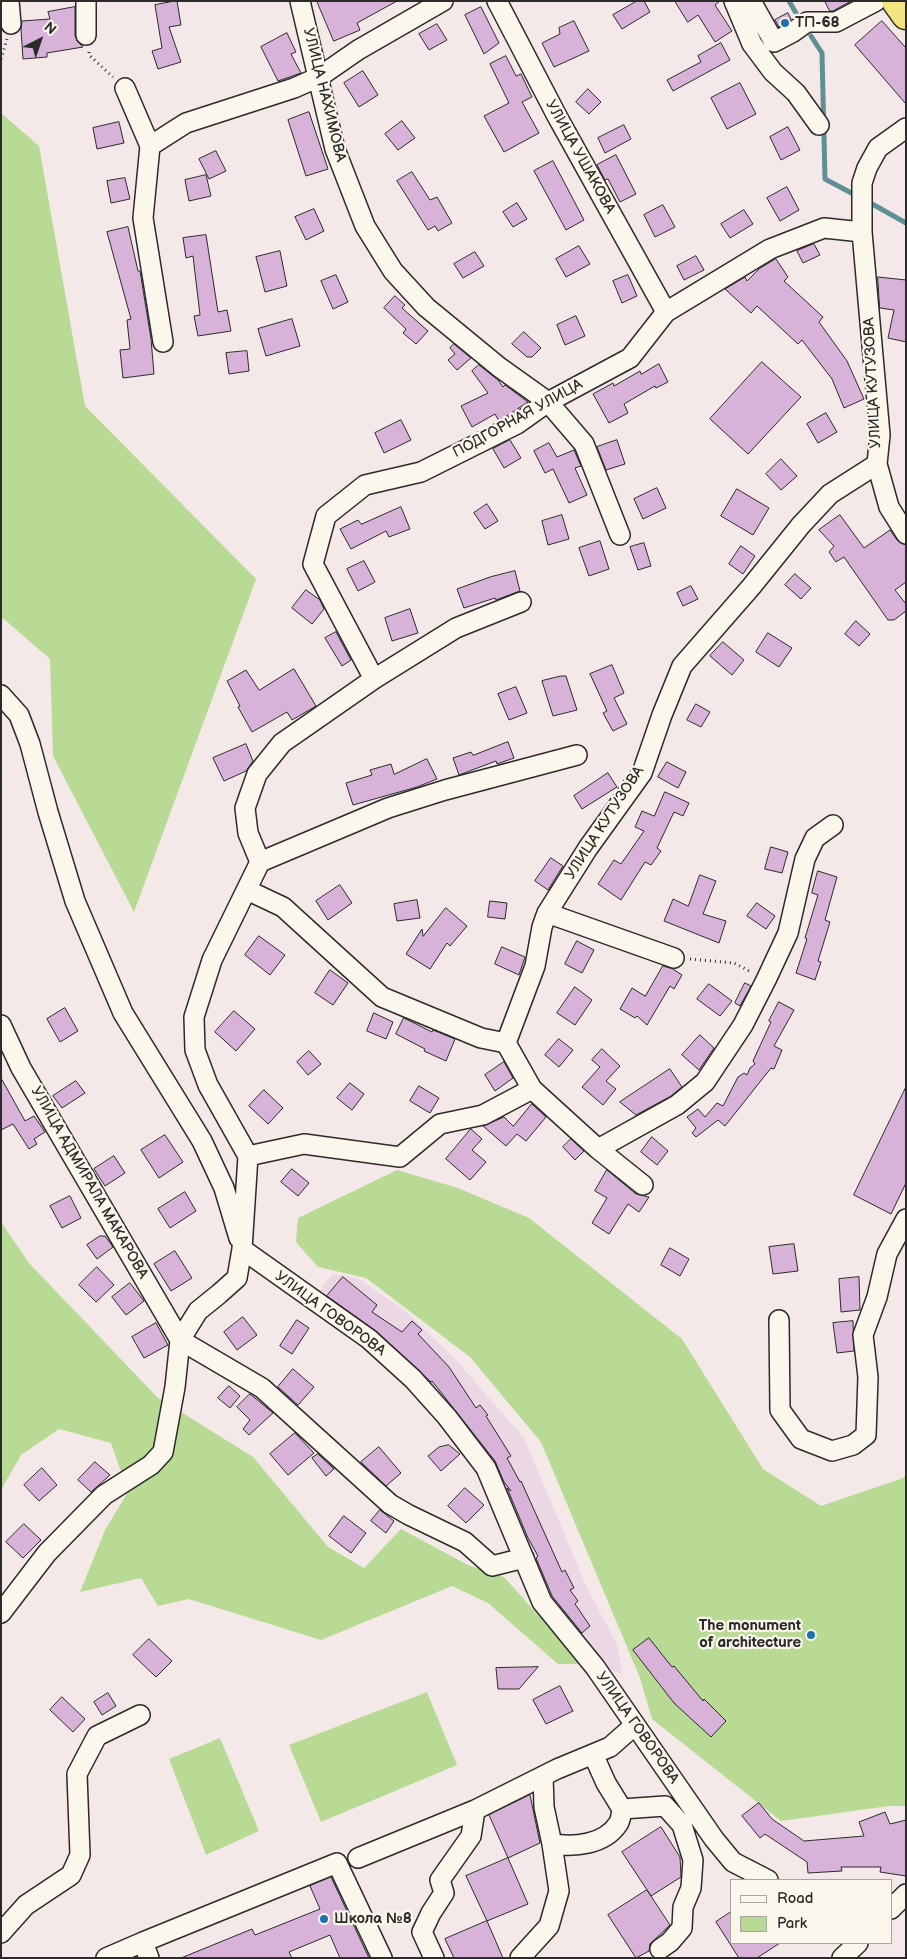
<!DOCTYPE html>
<meta charset="utf-8">
<style>
body{margin:0}
#map{position:relative;width:907px;height:1959px;overflow:hidden;background:#f4e9e8;font-family:"Balsamiq Sans",sans-serif}
canvas{display:block}
.frame{position:absolute;inset:0;border:2px solid #2b2b2b;pointer-events:none}
.legend{position:absolute;left:730px;top:1879px;width:162px;height:65px;box-sizing:border-box;background:#fbf7ec;border:1px solid #a8a59f;margin:0;padding:6px 9px;list-style:none;font-size:15px;color:#2b2b2b}
.legend li{display:flex;align-items:center;gap:10px;height:25px}
.legend b{width:25px;border:1px solid #a8a59f}
.north{position:absolute;left:15px;top:15px;width:50px;height:50px;-webkit-text-stroke:4px #fbf7ec;paint-order:stroke;rotate:41deg;font-size:14px;font-weight:700;line-height:20px;text-align:center;color:#2b2b2b}
.north::after{content:'';display:block;margin:auto;width:18px;height:22px;background:#2b2b2b;clip-path:polygon(50% 0,100% 100%,50% 72%,0 100%)}
</style>
<div id="map">
<canvas width="907" height="1959"></canvas>
<div class="frame"></div>
<ul class="legend">
<li><b style="height:6px;background:#fbf7ec"></b>Road</li>
<li><b style="height:14px;background:#b8da94"></b>Park</li>
</ul>
<div class="north">N</div>
</div>
<script>
const context = document.querySelector('canvas').getContext('2d');
context.lineJoin = 'round';
function fillPath(path, color) {
  context.fillStyle = color;
  context.fill(path, 'evenodd');
}
function strokePath(path, color, width, dash) {
  context.strokeStyle = color;
  context.lineWidth = width;
  context.lineCap = dash ? 'butt' : 'round';
  context.setLineDash(dash || []);
  context.stroke(path);
}
function drawText(font, color, halo, rows, align = 'center') {
  context.font = font + ' "Balsamiq Sans",sans-serif';
  context.lineWidth = 4.5;
  context.setLineDash([]);
  context.textBaseline = 'middle';
  context.strokeStyle = halo;
  context.fillStyle = color;
  for (const [text, x, y, turn = 0] of rows) {
    context.save();
    context.translate(x, y);
    context.rotate((+turn || 0) * Math.PI / 180);
    context.textAlign = isNaN(turn) ? turn : align;
    if (halo) context.strokeText(text, 0, 0);
    context.fillText(text, 0, 0);
    context.restore();
  }
}
const built = new Path2D(`
 M332 1274 344 1275 359 1279 404 1310 454 1358 524 1438 588 1590 617 1644 622 1674 598 1665 558 1617 490 1468 316 1296Z`);
const green = new Path2D(`
 M1 113 39 146 85 406 256 579 134 912 53 756 50 659 4 619H1Z
 M397 1170 458 1188 529 1218 682 1339 763 1469 821 1506 903 1478 906 1474V1806H889L781 1821 652 1719 640 1678 541 1442 470 1357 366 1278 318 1267 296 1242 298 1218Z
 M1 1222 29 1263 157 1397 253 1457 328 1547 364 1568 401 1529 468 1565 504 1577 582 1664H558L488 1603 452 1586 321 1640 189 1599 158 1606 141 1578 80 1592 105 1530 128 1492 111 1443 59 1429 21 1455 1 1490Z
 M427 1692 457 1765 321 1822 289 1745Z
 M220 1738 259 1831 206 1855 169 1759Z`);
const stream = new Path2D(`
 M789 1 796 13
 M811 36 822 53 825 179 857 196
 M867 201 906 223`);
const building = new Path2D(`
 M177 1 181 25 169 27 181 62 158 69 152 51 162 48 155 5Z
 M317 1H397L357 23 360 30 334 41Z
 M637 1H644L650 12 622 29 613 15Z
 M675 1H720L715 5 732 31 715 42 698 15 688 22Z
 M825 1H851L833 11H830Z
 M75 7V35L77 41 83 47 47 53V57L23 59 21 30 22 21 50 19 48 12Z
 M481 7 499 43 484 54 465 15Z
 M788 13 791 19 779 27 775 20Z
 M574 21 589 51 554 67 542 43 560 34 559 28Z
 M882 21 906 48V104L855 45Z
 M437 24 447 40 429 50 419 34Z
 M287 33 296 52 291 54 301 73 278 81 261 47Z
 M721 43 730 60 673 91 667 80 701 62 698 56Z
 M506 56 516 76 521 74 532 97 522 102 539 133 504 152 484 116 509 103 490 64Z
 M363 71 378 95 359 107 344 83Z
 M740 83 756 114 727 129 711 98Z
 M588 89 601 102 589 114 576 102Z
 M309 112 328 169 306 176 288 120Z
 M402 121 415 138 398 150 385 134Z
 M119 122 124 143 97 149 93 128Z
 M624 125 631 139 605 153 598 138Z
 M788 127 800 150 781 160 770 137Z
 M216 151 226 171 209 179 199 159Z
 M616 155 636 194 620 202 608 179 605 180 597 165Z
 M553 161 584 220 566 230 534 171Z
 M412 172 430 200 437 197 452 223 438 231 435 226 428 230 397 181Z
 M206 175 211 196 189 201 185 180Z
 M125 178 130 199 111 203 107 181Z
 M787 187 799 210 780 221 767 198Z
 M517 203 527 219 513 227 503 212Z
 M663 205 675 227 655 237 644 215Z
 M314 209 324 231 306 240 295 217Z
 M744 210 753 224 730 238 721 224Z
 M128 227 138 271H140L151 339 154 374 123 378 120 350 130 349 127 320 131 319 107 232Z
 M206 235 218 312 227 310 231 331 198 336 194 316 200 315 193 256 186 258 183 238Z
 M814 244 820 255 803 263 797 251Z
 M579 246 590 264 566 277 556 259Z
 M280 251 287 286 265 292 256 257Z
 M475 252 484 266 463 278 454 264Z
 M696 256 704 270 684 280 677 266Z
 M776 259 788 277 784 281 823 317 819 322 847 361 864 399 844 408 832 379 802 340 798 344 757 306 751 313 725 289 745 277 747 281 759 269Z
 M336 275 348 302 333 309 321 281Z
 M628 275 637 296 622 303 613 281Z
 M878 277 906 280V342L888 338 894 310 880 308Z
 M395 296 405 305 402 308 428 331 416 344 403 333 406 329 384 308Z
 M576 316 585 336 565 345 557 325Z
 M292 319 300 346 266 356 258 329Z
 M524 332 541 348 532 357H527L512 344Z
 M454 344 471 358 457 370 448 360 455 354 450 348Z
 M247 351 249 371 229 374 226 353Z
 M762 362 801 397 748 454 710 419Z
 M659 364 668 382 656 388 655 386 624 404 628 413 609 423 593 394 613 383 614 386 640 371 641 374Z
 M479 365 498 380 503 387 505 385 528 402 499 421 495 414 472 427 461 406 488 393 472 371Z
 M826 413 837 432 818 443 807 424Z
 M401 420 411 440 384 453 375 433Z
 M510 440 521 458 504 468 493 449Z
 M617 440 625 464 606 470 597 447Z
 M549 443 557 457 574 450 581 466 575 468 587 495 569 503 553 469 545 473 534 451Z
 M781 459 797 476 781 490 766 474Z
 M657 488 666 508 643 519 634 499Z
 M737 489 769 508 753 535 721 516Z
 M487 504 498 521 485 529 474 513Z
 M401 507 410 529 389 537 386 531 351 549 340 529 358 520 361 524Z
 M562 515 569 539 548 545 542 521Z
 M840 515 864 548 890 530 897 540 906 545V582L895 590 906 604V611L894 620H888L844 557 836 562 829 552 834 546 819 530Z
 M600 541 609 569 589 576 579 548Z
 M644 543 651 566 638 570 630 547Z
 M741 546 755 556 743 574 729 564Z
 M364 561 375 582 358 591 347 569Z
 M515 571 520 591 496 600 495 598 464 608 457 589 490 577Z
 M795 574 811 588 801 599 785 585Z
 M691 586 698 599 683 606 677 593Z
 M306 590 320 600 324 609 312 624 292 608Z
 M410 609 418 633 392 641 385 618Z
 M856 621 870 634 859 646 845 634Z
 M336 632 351 660 342 666 325 638Z
 M768 633 792 648 779 667 756 652Z
 M723 642 744 660 732 675 710 656Z
 M612 665 624 693 614 698 627 724 613 731 603 713 607 711 590 674Z
 M294 669 316 706 292 720 287 712 252 732 238 707 240 706 227 681 246 670 259 690Z
 M561 676H566L577 710 553 716 542 681Z
 M516 687 527 713 509 720 498 694Z
 M696 704 710 712 701 727 687 720Z
 M508 742 514 758 497 764 496 761 459 775 453 758 471 752 473 755Z
 M246 744 253 761 246 771 224 781 213 758Z
 M427 759 437 779 417 787 353 805 346 783 372 775 370 770 391 764 394 774Z
 M667 762 686 772 678 788 658 777Z
 M608 773 617 787 582 809 574 796Z
 M665 792 689 803 683 816 674 812 657 848 661 851 651 865 645 862 621 900 598 884 614 860 621 864 644 831 635 827 642 811 654 816Z
 M771 847 788 852 782 873 765 869Z
 M551 858 563 866 548 890 535 881Z
 M818 871 837 877 825 920 830 922 818 961 821 962 815 980 796 973 807 939 805 938 818 895 812 893Z
 M700 875 716 881 703 914 726 921 719 943 664 921 673 899 688 906Z
 M340 885 352 903 328 920 316 901Z
 M417 900 420 918 397 921 394 904Z
 M490 901 507 903 505 919 488 917Z
 M757 903 775 916 766 929 747 916Z
 M446 908 467 926 450 946 447 943 430 969 406 954 422 929 423 936Z
 M259 936 285 955 270 975 245 955Z
 M577 941 594 950 582 973 565 964Z
 M502 947 525 957 519 975 495 964Z
 M663 966 673 969 682 975 674 989 670 986 647 1025 637 1016 635 1018 620 1009 632 988 645 996Z
 M330 970 348 983 333 1005 315 993Z
 M745 983 751 986 740 1006 735 1003Z
 M709 984 732 1001 720 1016 697 999Z
 M575 987 592 1000 575 1025 557 1013Z
 M779 1002 794 1010 774 1046 782 1050 774 1069 771 1068 725 1126 718 1120 696 1137 692 1133 696 1128 687 1117 698 1109 705 1117 717 1103 723 1106 738 1077 744 1073 747 1075 750 1068 755 1064 753 1061 771 1022 769 1021Z
 M65 1008 78 1031 60 1042 47 1019Z
 M234 1011 255 1029 236 1051 215 1032Z
 M374 1013 393 1022 386 1039 367 1031Z
 M404 1018 432 1032 433 1030 455 1039 446 1061 424 1051 425 1049 396 1034Z
 M700 1035 714 1048 699 1070 682 1055Z
 M559 1039 573 1050 559 1067 545 1055Z
 M602 1049 620 1066 606 1081 616 1089 603 1105 582 1087 600 1067 592 1060Z
 M309 1051 321 1064 308 1075 297 1062Z
 M504 1062 513 1078 495 1091 485 1075Z
 M670 1069 682 1087 671 1096 636 1115 620 1102Z
 M1 1078 25 1121 34 1116 45 1132 34 1139 37 1144 29 1149 13 1124 1 1130Z
 M76 1081 85 1093 62 1108 53 1096Z
 M350 1083 364 1094 352 1110 337 1098Z
 M419 1086 439 1098 430 1113 410 1101Z
 M906 1087V1183L891 1214 854 1195Z
 M264 1090 283 1108 268 1124 249 1106Z
 M532 1104 546 1117 526 1141 517 1134 506 1146 483 1126 504 1117 513 1126Z
 M471 1129 482 1139 472 1150 486 1162 470 1180 446 1159Z
 M165 1135 183 1162 159 1178 141 1150Z
 M652 1137 668 1151 657 1165 641 1152Z
 M571 1139 584 1151 575 1160 563 1147Z
 M114 1156 125 1173 105 1186 94 1169Z
 M292 1169 309 1183 298 1196 281 1182Z
 M607 1170 636 1194 649 1197 639 1212 628 1204 609 1234 592 1223 607 1198 595 1191Z
 M185 1192 196 1211 170 1228 158 1209Z
 M70 1196 81 1218 62 1228 50 1206Z
 M100 1236H105L113 1247 97 1259 87 1245Z
 M794 1244 798 1271 773 1274 769 1247Z
 M670 1248 689 1259 680 1276 661 1265Z
 M175 1251 192 1278 171 1291 154 1264Z
 M97 1267 114 1285 96 1302 79 1285Z
 M343 1277 377 1305 372 1312 402 1332 412 1321 422 1330 418 1334 449 1367 476 1408 480 1405 488 1415 486 1416 511 1456 507 1458 520 1482 521 1481 562 1572 565 1570 574 1588 570 1590 578 1601 575 1604 590 1626 582 1633 552 1596 536 1558 538 1556 528 1538 507 1488 511 1491 504 1482 495 1461 432 1381 431 1382 376 1331 327 1296Z
 M859 1277 860 1310 841 1312 839 1279Z
 M130 1283 144 1301 126 1315 112 1297Z
 M243 1317 257 1335 237 1350 224 1332Z
 M297 1320 309 1328 292 1354 280 1346Z
 M853 1321 854 1351 837 1353 833 1323Z
 M156 1323 168 1345 144 1358 132 1337Z
 M293 1369 314 1387 298 1405 278 1387Z
 M229 1386 240 1396 230 1408 218 1398Z
 M250 1394 273 1413 249 1435 243 1429 250 1420 237 1407Z
 M295 1433 314 1453 288 1475 270 1454Z
 M449 1445 460 1454 441 1471 428 1456 439 1447Z
 M379 1447 401 1473 386 1486 361 1462Z
 M318 1454 334 1469 326 1476 312 1458Z
 M95 1462 110 1475 91 1492 78 1480Z
 M42 1468 57 1485 39 1501 24 1485Z
 M465 1488 484 1505 466 1523 448 1506Z
 M380 1510 394 1521 386 1533 371 1521Z
 M344 1516 366 1533 351 1553 329 1536Z
 M24 1524 41 1540 23 1558 6 1542Z
 M649 1638 672 1667 674 1666 703 1701 704 1699 726 1721 711 1737 674 1703 633 1650Z
 M149 1639 172 1661 156 1677 133 1655Z
 M538 1667 519 1689H498L496 1668Z
 M560 1686 573 1711 546 1724 533 1700Z
 M108 1693 116 1706 102 1715 94 1702Z
 M62 1697 85 1719 73 1732 50 1710Z
 M530 1795 540 1843 508 1858 489 1815Z
 M759 1803 772 1819 804 1841 864 1836 859 1822 885 1812 890 1824 906 1820V1876L880 1872 881 1867H841L842 1871 808 1873 807 1862 765 1834 760 1838 742 1816Z
 M661 1827 680 1857 681 1877 651 1896 622 1852Z
 M508 1858 528 1904 487 1921 466 1876Z
 M331 1877 369 1958H340L330 1935 289 1952 292 1958H181L252 1929 255 1935 320 1909 310 1886Z
 M647 1890 670 1925 650 1944 649 1951 636 1958 608 1915Z
 M731 1912V1943H780L757 1958H739L716 1922Z
 M487 1921 503 1958H454L445 1939Z`);
const path = new Path2D(`
 M89 52V55L113 77
 M1 59 7 39
 M690 959 734 963 751 972`);
const minor = new Path2D(`
 M9 1 11 24
 M86 1V35
 M300 1 335 149 365 226 393 271 426 307 499 367 548 402 584 444 620 535
 M497 1 558 118 666 312
 M734 1 752 44 773 72 796 93 819 125
 M751 1 774 42 793 32 807 22H836L876 1
 M125 88 150 146 143 218 163 342
 M906 128 878 148 867 168 862 183V232L880 435 877 464 889 507 906 534
 M150 146 186 123 294 88 319 77 358 50 443 1
 M374 679 456 628 521 602
 M1 695 19 715 30 744 48 812 75 901 123 1013 202 1141 224 1188 239 1238
 M833 825 815 838 805 859 788 933 766 980 743 1025 705 1082 677 1105 598 1149 532 1089 506 1043 535 966 542 927 547 913 588 848 642 773 662 715 682 666 751 587 801 525 830 494 877 464
 M260 862 388 808 445 790 577 755
 M247 890 283 907 382 997 481 1038 506 1043
 M547 913 674 958
 M1 1025 21 1068 180 1340 262 1388 390 1504 409 1515 465 1542 492 1566 524 1558
 M598 1149 643 1185
 M248 1156 304 1144 400 1157 440 1124 483 1115 532 1089
 M242 1249 369 1339 413 1379 447 1417 486 1468 542 1602 595 1667 714 1839 733 1862 768 1880
 M779 1320 780 1410 801 1439 832 1451 853 1445 866 1435 868 1377 863 1335 877 1297 887 1254 906 1219
 M1 1613 47 1553 104 1495 151 1465 163 1452 175 1387 180 1340 198 1311 219 1294 237 1278 242 1249 248 1156 208 1085 195 1050 194 1017 212 960 260 862 248 833 245 808 257 774 282 743 374 679 313 564 326 516 365 485 421 472 517 424 548 402 630 358 666 312 770 249 824 228 862 232
 M622 1809 665 1806 682 1825 693 1860 691 1888 683 1907 682 1928 670 1942 660 1949
 M552 1844C575 1847 604 1845 618 1824 621 1820 621 1814 622 1809L606 1783 593 1754
 M358 1858 475 1810 557 1769 610 1747 635 1725
 M891 1909 906 1894
 M1 1933 26 1905 71 1875 80 1855 77 1774 97 1736 140 1715
 M143 1942 337 1863 382 1958
 M106 1958 143 1942 149 1958
 M434 1958 422 1932 431 1913 444 1893 440 1880 471 1836 475 1810
 M520 1958 549 1926 559 1891 552 1844 544 1807 543 1776
 M842 1958 858 1943`);
const highway = new Path2D(`
 M896 1 906 15`);
const markers = [
 [785,23,5,"#1f6fb2"],
 [811,1635,5,"#1f6fb2"],
 [324,1919,5,"#1f6fb2"]
];
const poiNames = [
 ["ТП-68",795,23],
 ["The monument",801,1626,"right"],
 ["of architecture",801,1643,"right"],
 ["Школа №8",334,1919]
];
const streetNames = [
 ["УЛИЦА НАХИМОВА",324,95,76],
 ["УЛИЦА УШАКОВА",580,157,61],
 ["УЛИЦА КУТУЗОВА",873,383,-93],
 ["ПОДГОРНАЯ УЛИЦА",518,419,-29],
 ["УЛИЦА КУТУЗОВА",605,823,-57],
 ["УЛИЦА АДМИРАЛА МАКАРОВА",89,1183,60],
 ["УЛИЦА ГОВОРОВА",330,1314,36],
 ["УЛИЦА ГОВОРОВА",637,1728,55]
];
fillPath(built, '#ecd8e4');
fillPath(green, '#b8da94');
strokePath(stream, '#608f98', 5);
fillPath(building, '#d9b2da');
strokePath(building, '#2b2b2b', 1);
strokePath(minor, '#2b2b2b', 22);
strokePath(highway, '#2b2b2b', 31);
strokePath(path, '#2b2b2b', 3, [1, 4]);
strokePath(minor, '#fbf7ec', 19);
strokePath(highway, '#f5e382', 28);
for (const [x, y, r, color] of markers) {
  const dot = new Path2D();
  dot.arc(x, y, r, 0, 2 * Math.PI);
  context.fillStyle = color;
  context.fill(dot);
  strokePath(dot, '#fbf7ec', 2);
}
drawText('bold 15px', '#2b2b2b', '#fbf7ec', poiNames, 'left');
drawText('15px', '#2b2b2b', '#fbf7ec', streetNames);
</script>
